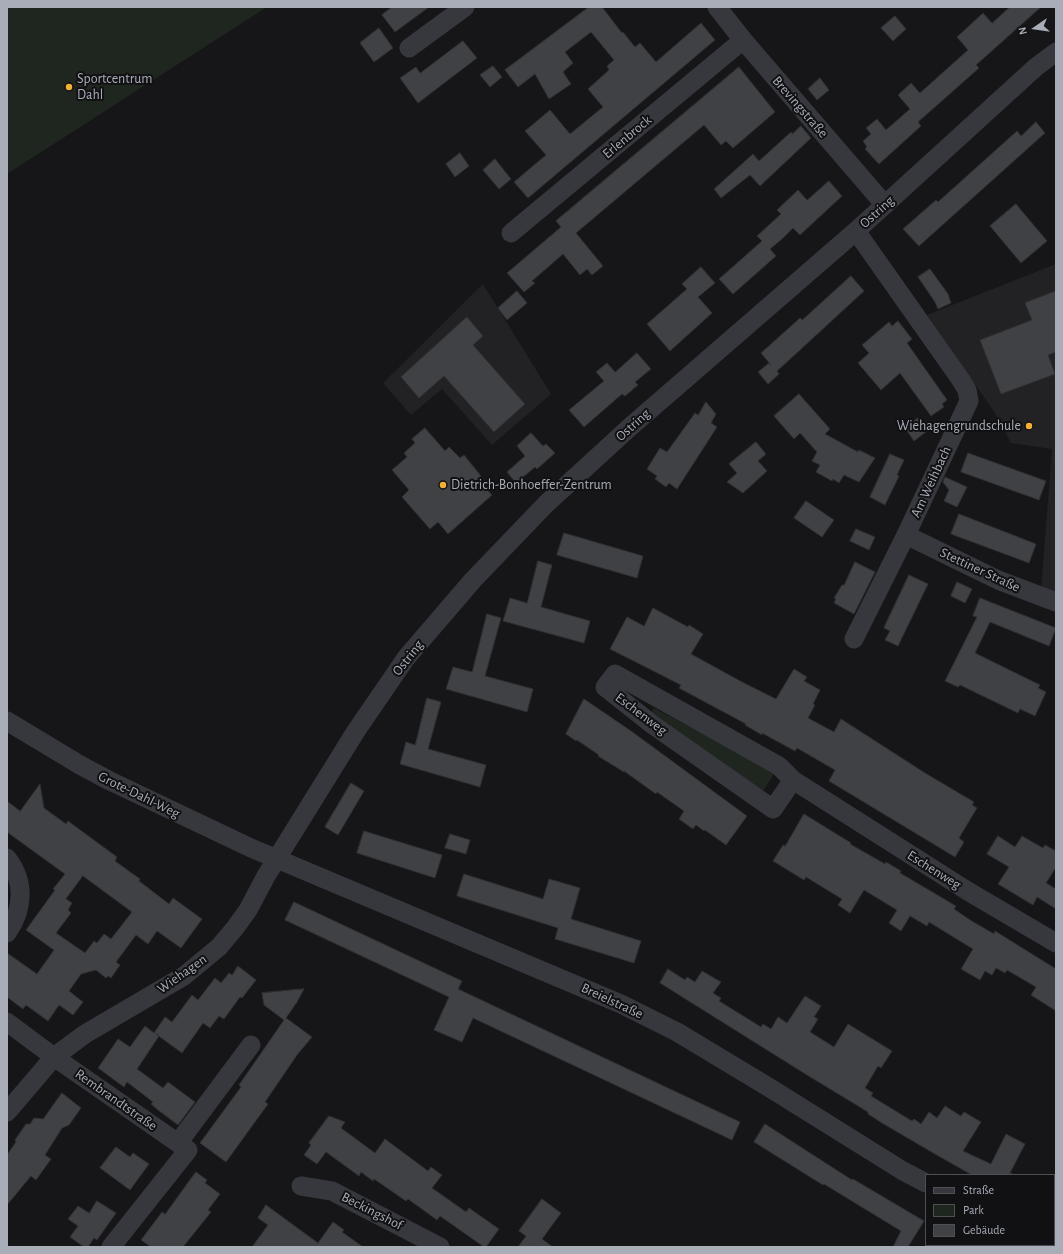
<!DOCTYPE html>
<meta charset="utf-8">
<style>
body{margin:0}
#map{position:relative;width:1063px;height:1254px;overflow:hidden;background:#161618;font-family:"Alegreya Sans",sans-serif}
canvas{display:block}
.frame{position:absolute;inset:0;border:8px solid #a8adb8;pointer-events:none}
.legend{position:absolute;left:925px;top:1174px;width:130px;height:72px;box-sizing:border-box;background:#111113;border:1px solid #4d4f55;margin:0;padding:5px 7px;list-style:none;font-size:12px;color:#a8adb8}
.legend li{display:flex;align-items:center;gap:8px;height:20px}
.legend b{width:20px;border:1px solid #4d4f55}
.north{position:absolute;left:1015px;top:8px;width:40px;height:40px;-webkit-text-stroke:3px #111113;paint-order:stroke;rotate:257deg;font-size:11px;font-weight:700;line-height:16px;text-align:center;color:#a8adb8}
.north::after{content:'';display:block;margin:auto;width:14px;height:18px;background:#a8adb8;clip-path:polygon(50% 0,100% 100%,50% 72%,0 100%)}
</style>
<div id="map">
<canvas width="1063" height="1254"></canvas>
<div class="frame"></div>
<ul class="legend">
<li><b style="height:5px;background:#37383d"></b>Straße</li>
<li><b style="height:11px;background:#1e261f"></b>Park</li>
<li><b style="height:11px;background:#404145"></b>Gebäude</li>
</ul>
<div class="north">N</div>
</div>
<script>
const context = document.querySelector('canvas').getContext('2d');
context.lineJoin = 'round';
function fillPath(path, color) {
  context.fillStyle = color;
  context.fill(path, 'evenodd');
}
function strokePath(path, color, width, dash) {
  context.strokeStyle = color;
  context.lineWidth = width;
  context.lineCap = dash ? 'butt' : 'round';
  context.setLineDash(dash || []);
  context.stroke(path);
}
function drawText(font, color, halo, rows, align = 'center') {
  context.font = font + ' "Alegreya Sans",sans-serif';
  context.lineWidth = 4;
  context.setLineDash([]);
  context.textBaseline = 'middle';
  context.strokeStyle = halo;
  context.fillStyle = color;
  for (const [text, x, y, turn = 0] of rows) {
    context.save();
    context.translate(x, y);
    context.rotate((+turn || 0) * Math.PI / 180);
    context.textAlign = isNaN(turn) ? turn : align;
    if (halo) context.strokeText(text, 0, 0);
    context.fillText(text, 0, 0);
    context.restore();
  }
}
const built = new Path2D(`
 M1056 264V594L1041 590 1052 449 1011 443 993 410 927 315Z
 M483 284 551 394 492 445 442 389 411 415 383 383Z`);
const green = new Path2D(`
 M7 7H267L7 174Z
 M654 708 775 772 760 796 649 716Z`);
const building = new Path2D(`
 M392 7H429L395 32 382 15Z
 M589 7H602L622 33 623 32 635 47 640 43 656 62 701 23 715 40 528 198 514 182 546 155 525 131 550 110 570 134 603 107 588 89 609 70 607 66 614 60 591 32 565 52 573 63 563 72 571 84 549 99 535 74 518 87 505 70Z
 M1010 7H1041L976 65 979 68 918 122 921 126 879 164 865 149 867 147 863 141 871 134 866 128 877 119 886 130 910 109 898 95 911 83 920 93 968 50 957 37 983 13 992 23Z
 M895 16 906 29 893 41 881 28Z
 M379 28 393 48 374 62 360 43Z
 M463 41 477 58 418 103 400 78 416 67 420 73Z
 M493 66 502 77 490 87 480 75Z
 M739 67 775 112 733 148 726 141 721 145 704 125 576 233 603 266 592 275 587 269 580 275 563 254 532 281 535 283 524 292 507 273 561 227 556 221Z
 M820 78 829 90 817 100 808 89Z
 M1036 122 1045 133 919 246 903 229 936 200 938 202 1017 131 1021 136Z
 M801 126 811 138 760 186 750 175 721 198 714 189 753 154 759 161 791 132 792 134Z
 M460 153 469 166 455 177 446 164Z
 M495 159 511 179 499 189 483 170Z
 M829 181 842 196 800 235 793 228 782 239 770 249 776 256 733 294 719 279 762 241 757 236 781 214 777 210 798 190 807 200Z
 M1016 204 1047 241 1021 263 990 226Z
 M701 267 715 283 698 297 712 313 670 351 647 324 687 289 682 284Z
 M930 269 948 294 951 303 938 309 935 302 918 277Z
 M851 276 864 291 800 350 777 371 779 374 768 384 758 372 769 363 771 365 761 353 800 318 802 320Z
 M517 291 527 303 507 320 498 308Z
 M1056 291V352L1048 355 1055 374 1001 394 980 340 1032 320 1025 303Z
 M467 317 483 336 473 345 525 404 494 432 444 376 419 398 401 377Z
 M898 321 912 339 907 343 947 400 942 404 944 407 931 416 900 373 881 390 858 363 869 353 862 345 889 322 892 326Z
 M637 353 651 369 635 382 638 385 625 396 622 394 584 427 569 410 604 381 596 372 607 363 615 372Z
 M799 394 830 429 825 434 858 452 859 450 875 458 859 482 844 475 839 483 833 479 832 481 816 472 820 465 812 461 817 452 800 433 794 439 774 416Z
 M706 402 716 414 711 423 717 427 677 489 669 483 666 487 655 479 657 476 647 469 660 448 667 452 695 413 698 415Z
 M918 418 927 431 914 441 905 428Z
 M425 428 445 451 449 447 460 458 464 455 481 476 477 479 492 495 448 534 438 522 430 529 402 497 409 490 392 470 407 457 404 453 415 443 412 439Z
 M531 433 543 446 546 444 555 453 537 469 535 467 516 483 507 472 525 456 517 446Z
 M756 442 766 454 758 461 767 471 743 493 727 482 737 473 729 464Z
 M968 453 1046 481 1039 500 961 472Z
 M890 454 904 460 897 475 899 476 885 505 870 497Z
 M945 477 967 487 957 507 944 501 949 490 943 482Z
 M806 501 834 520 822 537 794 518Z
 M959 514 1036 544 1029 563 951 534Z
 M856 529 875 537 869 550 850 541Z
 M564 533 643 556 637 578 557 555Z
 M538 561 552 565 541 607 590 621 584 643 503 621 510 598 527 603Z
 M855 562 875 572 854 614 834 603 836 599 834 598 842 585H844Z
 M909 575 928 584 898 646 885 640 890 631 884 628Z
 M957 582 972 589 965 603 951 596Z
 M980 598 1056 628 1049 646 990 622 975 653 1040 685 1038 688 1046 692 1035 716 1020 709 1018 713 960 685 958 687 945 681 977 617 973 616Z
 M653 608 688 627 689 625 703 634 691 654 742 682 776 699 794 669 807 677 804 681 820 690 813 704 815 705 808 718 834 732 841 719 925 773 974 802 972 805 977 808 959 838 964 842 955 857 829 781 835 770 797 748 795 751 762 733V735L745 725 746 724 679 688 681 685 610 649 627 617 644 626Z
 M487 614 501 618 485 676 533 689 527 712 446 689 453 667 472 672Z
 M427 698 441 702 428 749 486 765 480 787 400 764 406 742 415 745Z
 M584 699 631 731 747 816 726 845 705 830 704 831 696 825 693 829 679 819 684 811 657 792 656 794 624 771V772L598 756 599 755 577 740 576 741 566 734Z
 M351 783 364 791 338 835 325 827Z
 M40 784 44 808 66 824 68 821 117 857 115 861 140 879 139 881 169 904 173 898 202 919 181 948 157 931 148 944 136 935 116 962 120 965 111 978 108 976 106 978 96 970 81 974 69 991 83 1002 73 1015 59 1005 48 1021 26 1005 23 1009 7 997V953L37 974 54 950 26 930 55 890 53 889 65 874 7 832V801L20 811ZM83 876 132 912 111 939 104 934 97 943 94 941 85 953 56 933 71 913 68 910 72 903 66 899Z
 M804 814 851 843 850 844 885 864 886 862 901 871 900 873 956 906 954 909 970 920 994 934 995 931 1056 969V1011L1031 995 1036 987 1007 970 1005 973 996 968 992 975 985 971 980 980 961 969 973 949 929 922 927 926 910 916 901 931 889 923 897 910 864 890 850 913 838 905 842 899 806 877 804 880 773 861 783 845 785 846Z
 M364 831 442 855 435 878 357 853Z
 M450 834 470 840 466 854 445 848Z
 M998 836 1015 847 1022 836 1043 848 1045 845 1056 851V867L1046 883 1056 889V909L1037 897 1033 905 998 884 1009 867 987 854Z
 M464 874 543 899 549 879 580 888 571 919 641 941 634 963 555 939 558 928 457 896Z
 M294 902 462 981 458 989 740 1122 732 1140 473 1018 462 1042 434 1030 449 997 285 920Z
 M238 966 256 980 242 998 240 997 224 1019 219 1016 210 1028 203 1023 182 1053 156 1034 159 1036 137 1069 163 1088 168 1082 195 1102 178 1125 158 1110 151 1104 153 1102 127 1082 124 1087 98 1068 118 1039 130 1047 145 1026 154 1033 165 1017 172 1022 192 995 198 1000 215 978 221 983 229 973 232 975Z
 M668 969 685 980 687 977 695 982 702 971 721 982 713 993 721 998 719 1001 761 1027 763 1024 771 1029 778 1017 787 1023 805 996 821 1006 814 1017 818 1019 810 1032 834 1047 848 1024 892 1051 881 1068 878 1066 865 1088 873 1093 871 1096 912 1121 914 1119 921 1124 929 1112 937 1118 945 1106 961 1116 964 1112 981 1122 963 1151 991 1164 1006 1134 1025 1144 1010 1173 1015 1175H972L935 1154 882 1123 868 1114V1112L807 1075 660 983Z
 M304 989 297 1002 286 1018 312 1037 297 1055 265 1102 268 1104 226 1162 200 1143 241 1087 239 1085 284 1020 264 1005 262 993Z
 M62 1093 81 1108 69 1125 62 1128 45 1155 51 1159 36 1180 31 1176 7 1205V1155L16 1142 15 1140 26 1124H30L34 1118 43 1119Z
 M329 1116 345 1122 341 1128 375 1153 385 1139 428 1171 431 1167 442 1175 432 1188 466 1212 469 1208 499 1229 486 1247H484L440 1216 437 1220 408 1199 406 1201 374 1179 373 1181 361 1172 359 1176 326 1152 317 1164 304 1155 311 1145 309 1143Z
 M765 1124 852 1180 853 1179 924 1221 908 1247H893L901 1231 824 1184 823 1185 754 1142Z
 M116 1147 130 1157 133 1153 149 1164 130 1190 100 1168Z
 M196 1172 207 1180 205 1183 220 1194 208 1210 211 1212 183 1247H151L141 1240 162 1212 165 1214Z
 M542 1199 561 1213 542 1239 553 1247H518L526 1236 519 1231Z
 M97 1201 116 1213 97 1240 94 1238 88 1247H84L70 1237 78 1226 68 1219 78 1206 89 1213Z
 M266 1205 318 1243 333 1222 344 1230 342 1232 363 1247H252L268 1225 258 1218Z`);
const street = new Path2D(`
 M717 7 743 40 885 205
 M409 48 465 7
 M511 233 743 40
 M906 535 998 580 1056 602
 M854 639 906 535 969 401 967 390 961 380 856 231
 M7 721 80 765 110 781 251 848 621 1004 677 1032 770 1088 903 1171 926 1183
 M793 780 773 809 653 725 605 687 615 674 779 766 793 780 966 890 1056 943
 M7 858C25 881 24 909 7 933
 M7 1022 54 1057 188 1150 111 1247
 M7 1112 54 1057 85 1034 184 976 219 947 235 928 248 910 266 876 356 731 406 658 473 580 546 504 630 427 856 231 1036 67 1056 52
 M178 1143 251 1045
 M301 1186 332 1191 440 1247
 M1051 1245 1056 1247`);
const markers = [
 [69,87,4,"#f2b134"],
 [1029,426,4,"#f2b134"],
 [443,485,4,"#f2b134"]
];
const poiNames = [
 ["Sportcentrum",77,79],
 ["Dahl",77,95],
 ["Wiehagengrundschule",1021,426,"right"],
 ["Dietrich-Bonhoeffer-Zentrum",451,485]
];
const streetNames = [
 ["Brevingstraße",800,107,49],
 ["Erlenbrock",627,137,-40],
 ["Ostring",877,212,-42],
 ["Ostring",633,425,-42],
 ["Am Weihbach",931,482,-65],
 ["Stettiner Straße",980,570,25],
 ["Ostring",408,658,-52],
 ["Eschenweg",641,714,37],
 ["Grote-Dahl-Weg",139,795,26],
 ["Eschenweg",934,870,32],
 ["Wiehagen",182,974,-35],
 ["Breielstraße",612,1001,25],
 ["Rembrandtstraße",116,1100,35],
 ["Beckingshof",372,1211,27]
];
fillPath(built, '#222225');
fillPath(green, '#1e261f');
fillPath(building, '#404145');
strokePath(building, '#303034', 1);
strokePath(street, '#37383d', 19);
for (const [x, y, r, color] of markers) {
  const dot = new Path2D();
  dot.arc(x, y, r, 0, 2 * Math.PI);
  context.fillStyle = color;
  context.fill(dot);
  strokePath(dot, '#111113', 1.5);
}
drawText('14px', '#a8adb8', '#111113', poiNames, 'left');
drawText('14px', '#a8adb8', '#111113', streetNames);
</script>
